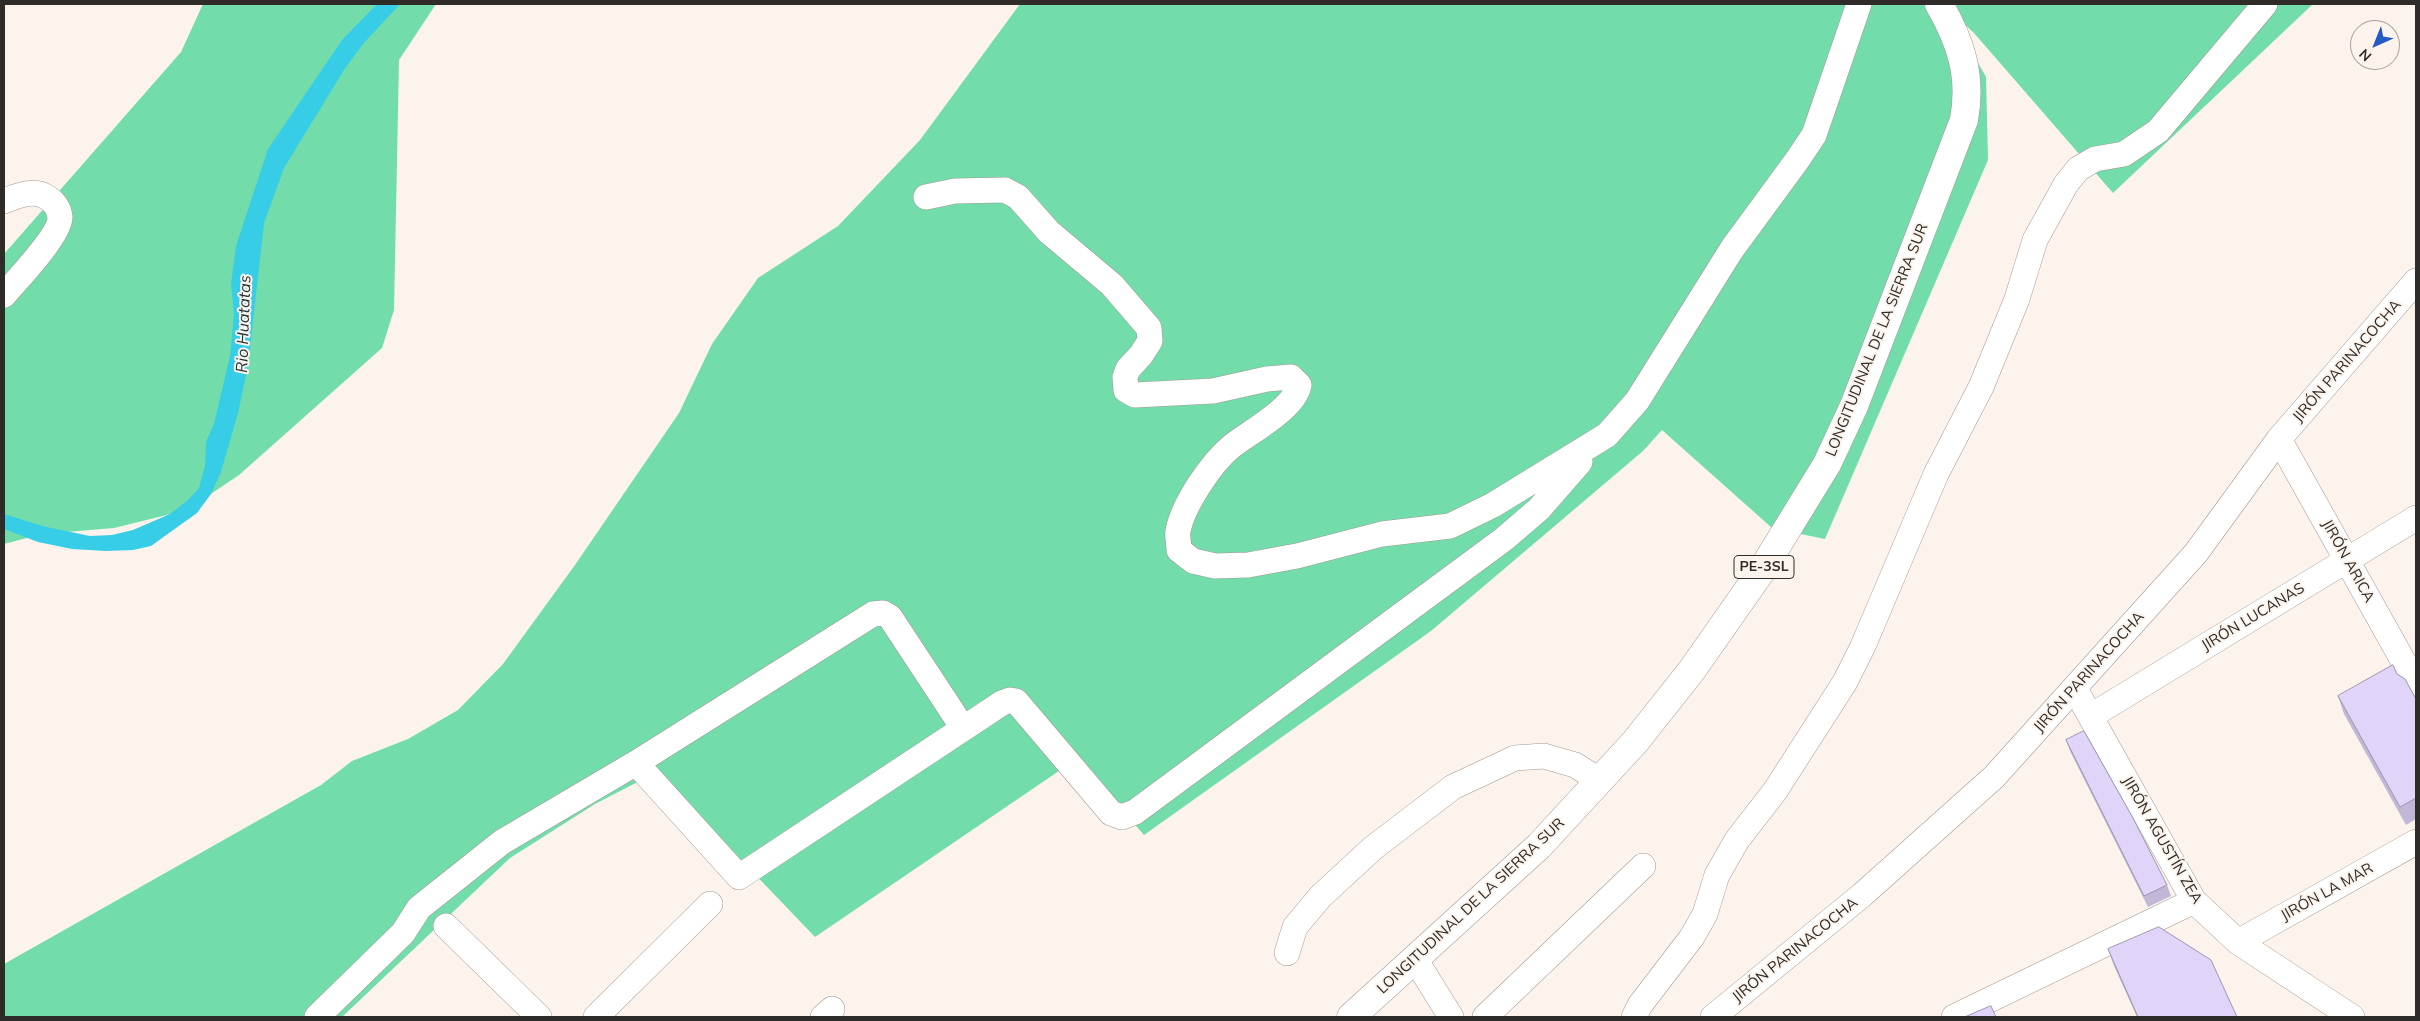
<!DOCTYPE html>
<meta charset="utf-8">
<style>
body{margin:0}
#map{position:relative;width:2420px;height:1021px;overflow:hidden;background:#fbf3ec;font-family:Mulish,sans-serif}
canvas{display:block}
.frame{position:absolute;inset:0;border:5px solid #2e2b29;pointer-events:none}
.north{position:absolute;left:2350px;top:20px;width:50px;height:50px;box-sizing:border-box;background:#fbf3ec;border:1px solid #a9a39e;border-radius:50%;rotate:224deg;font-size:14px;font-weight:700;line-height:20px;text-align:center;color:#2e2b29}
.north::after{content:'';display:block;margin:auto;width:18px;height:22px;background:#2559c6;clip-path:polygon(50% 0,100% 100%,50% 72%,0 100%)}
</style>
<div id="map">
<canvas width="2420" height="1021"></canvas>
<div class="frame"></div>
<div class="north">N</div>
</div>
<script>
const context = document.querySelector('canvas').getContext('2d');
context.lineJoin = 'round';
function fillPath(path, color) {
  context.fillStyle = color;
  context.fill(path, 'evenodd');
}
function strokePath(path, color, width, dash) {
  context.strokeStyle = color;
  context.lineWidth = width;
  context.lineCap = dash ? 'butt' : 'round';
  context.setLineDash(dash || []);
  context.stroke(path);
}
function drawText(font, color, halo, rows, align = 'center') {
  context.font = font + ' Mulish,sans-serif';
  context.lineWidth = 4;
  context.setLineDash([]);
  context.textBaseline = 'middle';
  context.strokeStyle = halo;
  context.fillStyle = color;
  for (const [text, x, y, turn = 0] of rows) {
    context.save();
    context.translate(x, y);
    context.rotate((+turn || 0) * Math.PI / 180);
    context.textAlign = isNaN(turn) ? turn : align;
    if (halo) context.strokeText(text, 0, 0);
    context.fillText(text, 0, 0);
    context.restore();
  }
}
const forest = new Path2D(`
 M203 4H436L399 60 394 310 382 348 239 475 187 510 114 528 42 534 4 544V254L181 52Z
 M1020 4H2313L2113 193 1974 33 1947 8 1986 77 1988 160 1825 539 1772 528 1662 430 1643 451 1431 631 1144 835 1078 758 815 937 657 772 595 804 510 858 342 1017H4V964L321 785 352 761 408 739 458 710 503 664 575 565 679 413 712 344 758 278 838 226 920 140Z`);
const water = new Path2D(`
 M377 4H400L363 44 344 70 284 168 264 223 248 366 238 413 221 472 211 494 197 513 151 546 133 550 106 551 72 549 38 542 4 529V514L42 526 90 536 112 535 133 530 170 514 188 500 199 488 205 466 206 442 214 424 230 356 234 315 231 284 236 246 268 149 342 40Z`);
const minor = new Path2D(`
 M926 197 955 191 1005 190 1018 197 1049 232 1112 285 1149 328 1150 341 1141 355 1128 369 1125 377 1126 390 1135 395 1213 391 1267 379 1291 377 1299 385C1295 408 1250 432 1232 446 1211 463 1183 505 1178 531 1177 536 1179 544 1179 550L1193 561 1215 566 1248 565 1297 556 1382 534 1450 526 1493 505 1607 435 1637 401 1732 249 1798 159 1814 135 1859 4
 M4 201C17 196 35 188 48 198 55 203 59 208 60 217 61 234 16 281 4 295
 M2279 439 2416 684
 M2075 689 2194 901 2238 942 2352 1017
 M2091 716 2416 518
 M636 763 739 877 1002 703 1010 700 1016 701 1111 813 1122 817 1135 812 1504 539 1539 509 1580 462
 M446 926 539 1017
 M2238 942 2416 842
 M1287 953 1295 927 1320 897 1373 848 1453 787 1515 758 1544 756 1575 765 1599 780
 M1415 959 1451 1017
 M317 1017 403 933 419 908 502 842 636 763 873 614 883 613 890 617 963 728
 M596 1017 710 904
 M823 1017 832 1009
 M1485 1017 1643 866
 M1634 1017 1640 1005 1692 937 1705 914 1717 875 1737 840 1775 791 1845 682 1863 646 1936 474 1981 387 2017 299 2035 240 2066 184 2078 169 2095 159 2124 154 2158 131 2265 4
 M1713 1017 1862 895 1994 777 2196 553 2279 439 2416 281
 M1954 1017 2194 901`);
const major = new Path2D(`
 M1351 1017 1539 846 1635 742 1692 670 1762 570 1827 464 1854 406 1964 120C1972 76 1961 42 1939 4`);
const wall = new Path2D(`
 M2397 674 2416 699V819L2406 825 2344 714 2338 696Z
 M2066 740 2167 885 2171 896 2148 907 2070 751Z
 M2108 949 2237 1017H2137L2114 966Z`);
const building = new Path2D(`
 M2393 665 2397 674 2405 679 2416 699V798L2400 807 2338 696Z
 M2084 731 2133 818 2167 885 2144 896 2066 740Z
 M2159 927 2211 960 2237 1017H2138L2108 949Z
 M1991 1006 1996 1017H1965Z`);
const shields = [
 [1764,567,60]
];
const shieldNames = [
 ["PE-3SL",1764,567]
];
const streetNames = [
 ["LONGITUDINAL DE LA SIERRA SUR",1877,340,-68],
 ["JIRÓN PARINACOCHA",2347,361,-49],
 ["JIRÓN ARICA",2348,561,61],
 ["JIRÓN LUCANAS",2253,617,-31],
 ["JIRÓN PARINACOCHA",2089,672,-48],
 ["JIRÓN AGUSTÍN ZEA",2162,840,60],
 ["JIRÓN LA MAR",2327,892,-29],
 ["LONGITUDINAL DE LA SIERRA SUR",1471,906,-43],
 ["JIRÓN PARINACOCHA",1795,950,-39]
];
const waterNames = [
 ["Rio Huatatas",244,324,-88]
];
fillPath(forest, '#72ddaa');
fillPath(water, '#38cde6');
strokePath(minor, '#a19993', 26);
strokePath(major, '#a19993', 29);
strokePath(minor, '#fff', 25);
strokePath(major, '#fff', 28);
fillPath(wall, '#c1b7d6');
fillPath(building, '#e0d5f9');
strokePath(building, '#9d95ae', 1);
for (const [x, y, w] of shields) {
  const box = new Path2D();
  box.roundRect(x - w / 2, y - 11.5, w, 23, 4);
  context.fillStyle = '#fbf3ec';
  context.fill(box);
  strokePath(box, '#2e2b29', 1);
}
drawText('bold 14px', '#2e2b29', null, shieldNames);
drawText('15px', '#2e2b29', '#fbf3ec', streetNames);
drawText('italic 16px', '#1d353a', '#fbf3ec', waterNames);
</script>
